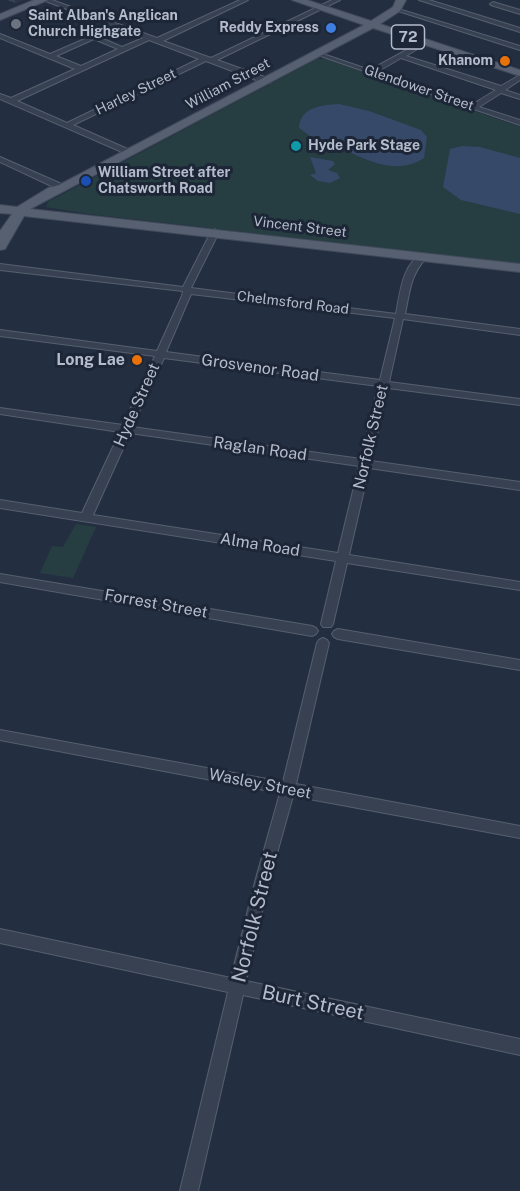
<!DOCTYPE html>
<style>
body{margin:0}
canvas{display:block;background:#232f41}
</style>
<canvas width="520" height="1191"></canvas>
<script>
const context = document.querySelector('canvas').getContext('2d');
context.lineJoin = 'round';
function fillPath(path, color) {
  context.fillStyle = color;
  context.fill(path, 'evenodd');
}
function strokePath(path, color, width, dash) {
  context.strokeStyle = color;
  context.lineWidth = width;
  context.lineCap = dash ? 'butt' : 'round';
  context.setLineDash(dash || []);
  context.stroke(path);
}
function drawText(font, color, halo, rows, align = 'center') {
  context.font = font + ' "Public Sans",sans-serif';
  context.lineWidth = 6;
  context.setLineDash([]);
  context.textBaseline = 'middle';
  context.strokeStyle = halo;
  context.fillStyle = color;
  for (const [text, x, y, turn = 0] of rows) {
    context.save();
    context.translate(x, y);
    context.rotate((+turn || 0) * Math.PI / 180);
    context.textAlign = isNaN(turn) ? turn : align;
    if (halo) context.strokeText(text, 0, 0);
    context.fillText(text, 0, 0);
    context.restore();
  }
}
const green = new Path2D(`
 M317 59H327L520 127V264L89 214 46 207 48 202Z
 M76 524 96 527 73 578 40 573 52 546 63 547Z`);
const water = new Path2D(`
 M339 104 369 111 421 130 427 137 424 158C392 179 358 154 327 143L324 147 321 146 324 142 310 136 299 128C300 107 322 105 339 104Z
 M462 146 480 147 520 158V214L461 200 443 187 450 149Z
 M310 157 333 161 335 164 328 170 337 173 340 178 330 183 318 181 310 175 316 173Z`);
const street = new Path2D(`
 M43 0H52L157 38 240 0H248L163 41 211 58 332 0H340L217 60 270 79V83H264L206 61 73 125 132 151 133 153 129 155 0 99V94L11 98 75 69 0 38V34L50 54 94 35 122 47 143 38ZM94 39 118 49 81 66 56 56ZM149 40 199 59 67 123 17 101Z
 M419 0H429L520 28V32Z
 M493 2 520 10V14L491 5 490 4Z
 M395 8 520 46V50L395 10Z
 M425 40 430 41 406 56 501 86 520 75V80L505 90 520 95V99L501 93 479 107 520 120V125L315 54 320 53 370 70ZM401 58 496 90 473 104 377 72Z
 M0 157 66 186 67 188 60 190 0 162Z
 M215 229 219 232 191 288 396 314C400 294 402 263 423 254L427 257C410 275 410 291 405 314L520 329V335L403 319 389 382 520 399V405L388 388 371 461 520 482V490L369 468 349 555 520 582V590L347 563 333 624 331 627H323L321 624 336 561 0 508V500L82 513 120 432 0 414V408L123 425 155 356 0 336V330L157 351 182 296 183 291 0 270V264L183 287 211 232ZM191 294 395 318 380 380 166 352ZM164 358 378 386 361 459 132 427ZM130 433 359 466 338 553 93 515Z
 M0 574 312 626 316 628 318 631 316 634 312 636 0 582Z
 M338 629 520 660V670L338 639 334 637 332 634 334 631Z
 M323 638 327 640 329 643 296 784 520 826V838L293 796 269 882 246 981 520 1039V1055L243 995 198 1191H180L228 992 0 943V929L231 978 255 882 280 793 0 740V730L283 782 317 643 319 640Z`);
const primary = new Path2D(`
 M34 0H48L0 20V14Z
 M292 0H307L371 21 393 7 396 0H406L400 11 380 24 520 70V76L373 28 30 209 520 264V272L24 216 5 249 0 250V231L12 214 0 213V205L17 207 48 188 59 185 364 25Z`);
const wall = new Path2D(`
 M7 0H23L15 3Z`);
const shadedWall = new Path2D(`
 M15 0H23L15 3Z`);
const markers = [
 [16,24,6,"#6b7280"],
 [331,28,6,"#3f7fe0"],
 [505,61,6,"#e8710a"],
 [296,146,6,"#0f9aa8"],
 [86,181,6,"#1a4fb4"],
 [137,360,6,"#e8710a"]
];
const farPoinames = [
 ["Saint Alban's Anglican",28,16],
 ["Church Highgate",28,32],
 ["Reddy Express",319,28,"right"],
 ["Khanom",493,61,"right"],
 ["Hyde Park Stage",308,146],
 ["William Street after",98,173],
 ["Chatsworth Road",98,189]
];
const farStreetnames = [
 ["William Street",228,84,-28],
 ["Glendower Street",419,88,19],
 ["Harley Street",136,92,-26],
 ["Vincent Street",300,227,7],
 ["Chelmsford Road",293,303,7]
];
const shields = [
 [408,37,33]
];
const shieldNames = [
 ["72",408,37]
];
const poiNames = [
 ["Long Lae",125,360]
];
const streetNames = [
 ["Grosvenor Road",260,368,8],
 ["Hyde Street",137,405,-66],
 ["Norfolk Street",371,437,-77],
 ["Raglan Road",260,449,8],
 ["Alma Road",260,545,9],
 ["Forrest Street",156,604,10],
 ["Wasley Street",260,784,11]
];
const nearStreetnames = [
 ["Norfolk Street",255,917,-76],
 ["Burt Street",313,1003,12]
];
fillPath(green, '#263e42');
fillPath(water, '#364969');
strokePath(street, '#565f6e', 2);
strokePath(primary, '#414a5a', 2);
fillPath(street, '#384151');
fillPath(primary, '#566071');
fillPath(wall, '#364153');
fillPath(shadedWall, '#2c3544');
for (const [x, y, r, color] of markers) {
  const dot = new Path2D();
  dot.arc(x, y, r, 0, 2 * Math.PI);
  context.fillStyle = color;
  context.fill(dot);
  strokePath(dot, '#1d2636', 2);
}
drawText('bold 14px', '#b4bccb', '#1d2636', farPoinames, 'left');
drawText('14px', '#b4bccb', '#1d2636', farStreetnames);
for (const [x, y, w] of shields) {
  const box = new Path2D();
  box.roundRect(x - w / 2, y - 12, w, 24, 4.5);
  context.fillStyle = '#1d2636';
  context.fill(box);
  strokePath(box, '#b4bccb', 1.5);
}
drawText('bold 15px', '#b4bccb', null, shieldNames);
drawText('bold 16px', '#b4bccb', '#1d2636', poiNames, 'right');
drawText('16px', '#b4bccb', '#1d2636', streetNames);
drawText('20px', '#b4bccb', '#1d2636', nearStreetnames);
</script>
